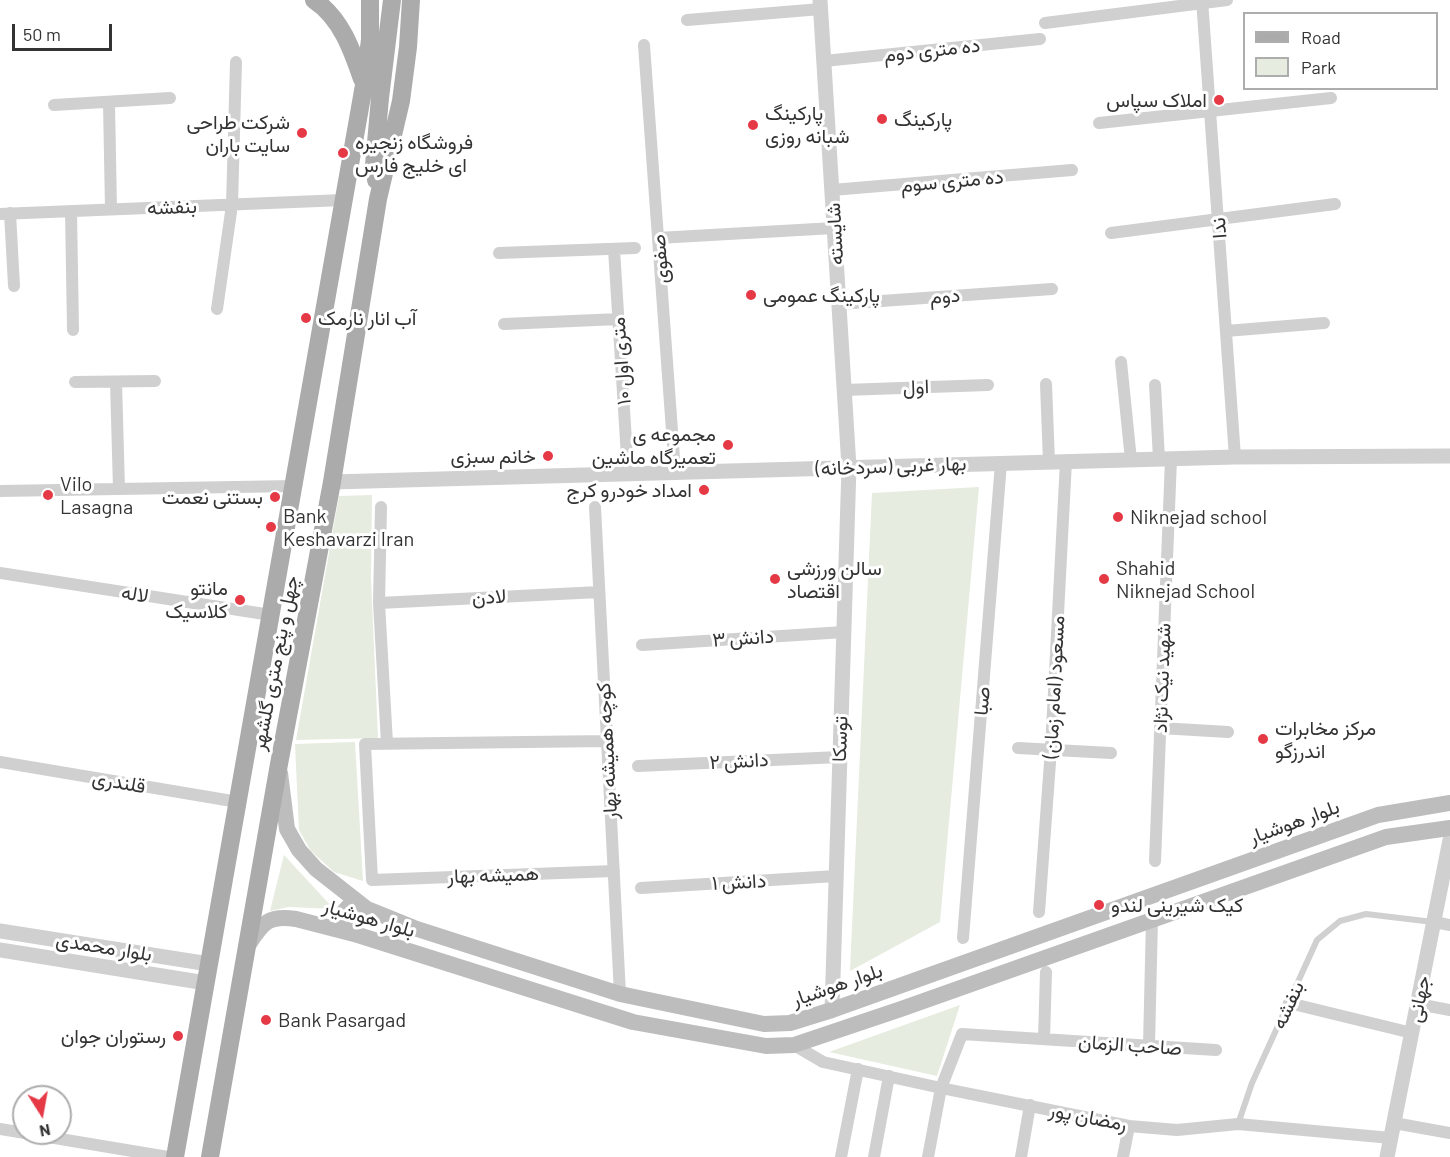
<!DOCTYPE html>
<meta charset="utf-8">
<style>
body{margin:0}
#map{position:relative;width:1450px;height:1157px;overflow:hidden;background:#fff;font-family:Barlow,sans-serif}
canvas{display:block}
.legend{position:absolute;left:1243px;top:12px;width:195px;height:78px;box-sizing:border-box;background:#fff;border:2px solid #adadad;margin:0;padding:8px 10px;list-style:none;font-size:18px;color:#333}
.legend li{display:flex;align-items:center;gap:12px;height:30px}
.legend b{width:30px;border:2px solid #adadad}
.north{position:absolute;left:12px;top:1085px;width:60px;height:60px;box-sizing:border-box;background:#fff;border:2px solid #adadad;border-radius:50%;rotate:169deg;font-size:16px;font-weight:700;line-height:24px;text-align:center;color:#333}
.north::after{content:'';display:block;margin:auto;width:21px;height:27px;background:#e63946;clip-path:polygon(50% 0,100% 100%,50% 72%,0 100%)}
.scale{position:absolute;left:12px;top:24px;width:100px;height:27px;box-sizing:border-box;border:3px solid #333;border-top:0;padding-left:8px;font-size:18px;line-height:21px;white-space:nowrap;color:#333;-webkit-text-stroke:4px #fff;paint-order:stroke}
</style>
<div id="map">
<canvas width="1450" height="1157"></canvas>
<ul class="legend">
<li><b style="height:8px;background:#ababab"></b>Road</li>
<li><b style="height:16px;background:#e6ecdf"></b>Park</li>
</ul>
<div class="north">N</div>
<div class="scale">50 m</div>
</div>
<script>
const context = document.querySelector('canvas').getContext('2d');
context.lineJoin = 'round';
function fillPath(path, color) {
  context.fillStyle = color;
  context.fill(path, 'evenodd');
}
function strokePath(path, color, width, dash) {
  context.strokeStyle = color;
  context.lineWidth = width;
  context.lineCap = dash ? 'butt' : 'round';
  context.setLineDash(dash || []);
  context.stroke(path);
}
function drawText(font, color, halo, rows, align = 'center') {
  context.font = font + ' Barlow,Vazirmatn,sans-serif';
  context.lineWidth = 6;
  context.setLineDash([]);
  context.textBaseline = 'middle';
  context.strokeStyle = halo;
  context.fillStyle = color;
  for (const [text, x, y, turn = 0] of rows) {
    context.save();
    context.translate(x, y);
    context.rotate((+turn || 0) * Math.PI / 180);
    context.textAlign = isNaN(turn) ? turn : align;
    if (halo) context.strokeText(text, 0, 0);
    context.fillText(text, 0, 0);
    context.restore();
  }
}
const green = new Path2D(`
 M979 487 940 922 850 971 872 493Z
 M372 495 371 579 378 738 296 740 339 496Z
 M355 742 363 881 334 872 311 851 299 830 295 744Z
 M284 855 334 909 289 907 270 911Z
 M960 1005 937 1076 829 1052Z`);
const service = new Path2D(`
 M1238 1124 1252 1083 1317 940 1340 921 1366 914 1433 922`);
const minor = new Path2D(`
 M1202 0 1235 457
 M687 20 821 9
 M1045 23 1227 0
 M644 45 675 472
 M824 61 1040 39
 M109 103 111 209
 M54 105 170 98
 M1099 123 1331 98
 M832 190 1072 170
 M71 211 73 330
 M10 213 14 286
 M0 214 343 200
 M1111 233 1335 204
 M658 238 834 228
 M614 249 628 473
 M499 253 635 248
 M839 304 1052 289
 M217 309 232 205 236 62
 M504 324 619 319
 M1226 331 1324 323
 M1121 362 1131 460
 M75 382 155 381
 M116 382 119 489
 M1046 384 1049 462
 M1155 385 1159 459
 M844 390 988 385
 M0 491 294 486
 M381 507 379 603 387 743
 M595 507 620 994
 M0 573 271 615
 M379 603 599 592
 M642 645 844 632
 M1160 728 1228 732
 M607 741 365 744 372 880 614 871
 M1018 748 1111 753
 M0 762 238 802
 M638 766 840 757
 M1155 861 1171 459
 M641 888 836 876
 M1039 912 1051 749 1066 461
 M1434 922 1450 925
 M963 938 1001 463
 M1289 1003 1412 1033
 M1418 1004 1450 1010
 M1044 1039 1046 972
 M794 1045 823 1062 941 1088 1129 1126 1177 1130 1238 1124 1391 1138
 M1149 1045 1152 919
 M1394 1123 1450 1133
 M0 1129 168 1157
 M841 1157 858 1069
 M874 1157 889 1076
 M928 1157 941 1088 962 1034 1216 1050
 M1021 1157 1030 1105
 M1123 1157 1129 1126`);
const tertiary = new Path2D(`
 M820 0 849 467 832 1010
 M332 482 1235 457 1450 456
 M0 931 209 964
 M0 950 206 983
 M1387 1157 1450 840`);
const secondary = new Path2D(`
 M280 773 287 829 299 850 316 869 367 909 414 928 620 994 764 1024 790 1023 832 1010 1378 815 1450 803
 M357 935 344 924 342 914 348 907 367 909
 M249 944C263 922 269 915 296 919L358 935 633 1022 766 1046 794 1045 901 1009 1386 837 1450 828`);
const primary = new Path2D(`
 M314 0C341 18 352 50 362 79
 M376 180 374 165 380 98 392 0
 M175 1157 364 85 370 40V0
 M210 1157 279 764 332 482 378 199 401 101 408 47 411 0`);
const markers = [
 [1219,100,6,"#e63946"],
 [882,119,6,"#e63946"],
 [753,125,6,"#e63946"],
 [302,133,6,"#e63946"],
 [343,153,6,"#e63946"],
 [751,295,6,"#e63946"],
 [306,318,6,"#e63946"],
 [728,445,6,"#e63946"],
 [548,456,6,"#e63946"],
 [704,490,6,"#e63946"],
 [48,495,6,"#e63946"],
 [275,497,6,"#e63946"],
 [1118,517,6,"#e63946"],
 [271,527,6,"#e63946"],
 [775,579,6,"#e63946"],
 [1104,579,6,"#e63946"],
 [240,600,6,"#e63946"],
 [1263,739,6,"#e63946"],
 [1099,905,6,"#e63946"],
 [266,1020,6,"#e63946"],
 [178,1036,6,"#e63946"]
];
const streetNames = [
 ["ده متری دوم",932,50,-6],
 ["ده متری سوم",952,181,-5],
 ["بنفشه",172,207,-2],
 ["ندا",1219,228,-94],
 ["شایسته",835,234,-93],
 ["صفوی",660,259,-94],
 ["دوم",945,296,-4],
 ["۱۰ متری اول",621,361,-94],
 ["اول",916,387,-2],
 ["بهار غربی (سردخانه)",891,466,-2],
 ["لاله",135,594,9],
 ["لادن",489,597,-3],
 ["دانش ۳",743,638,-4],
 ["چهل و پنج متری گلشهر",275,663,-79],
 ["شهید نیک نژاد",1162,678,-88],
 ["مسعود (امام زمان)",1054,687,-87],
 ["صبا",982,701,-85],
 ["توسکا",840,739,-88],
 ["کوچه همیشه بهار",607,751,-93],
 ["دانش ۲",739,761,-3],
 ["قلندری",119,782,10],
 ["بلوار هوشیار",1294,822,-20],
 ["همیشه بهار",493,875,-2],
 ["دانش ۱",739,882,-3],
 ["بلوار هوشیار",369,918,16],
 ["بلوار محمدی",104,947,9],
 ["بلوار هوشیار",837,985,-19],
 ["جهانی",1419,999,-79],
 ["بنفشه",1288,1005,-65],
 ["صاحب الزمان",1130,1045,4],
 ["رمضان پور",1088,1117,11]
];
const poiNames = [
 ["املاک سپاس",1207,100,"right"],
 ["پارکینگ",765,113],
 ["شبانه روزی",765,136],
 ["پارکینگ",894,119],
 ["شرکت طراحی",290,122,"right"],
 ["سایت باران",290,145,"right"],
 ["فروشگاه زنجیره",355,142],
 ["ای خلیج فارس",355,165],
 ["پارکینگ عمومی",763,295],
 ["آب انار نارمک",318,318],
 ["مجموعه ی",716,434,"right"],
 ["تعمیرگاه ماشین",716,457,"right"],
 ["خانم سبزی",536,456,"right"],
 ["Vilo",60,484],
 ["Lasagna",60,507],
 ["امداد خودرو کرج",692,490,"right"],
 ["بستنی نعمت",263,497,"right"],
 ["Bank",283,516],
 ["Keshavarzi Iran",283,539],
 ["Niknejad school",1130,517],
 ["سالن ورزشی",787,568],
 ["اقتصاد",787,591],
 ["Shahid",1116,568],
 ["Niknejad School",1116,591],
 ["مانتو",228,588,"right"],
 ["کلاسیک",228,611,"right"],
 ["مرکز مخابرات",1275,728],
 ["اندرزگو",1275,751],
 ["کیک شیرینی لندو",1111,905],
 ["Bank Pasargad",278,1020],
 ["رستوران جوان",166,1036,"right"]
];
fillPath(green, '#e6ecdf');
strokePath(service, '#d0d0d0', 6);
strokePath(minor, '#d0d0d0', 12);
strokePath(tertiary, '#d0d0d0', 15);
strokePath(secondary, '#bdbdbd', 16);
strokePath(primary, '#ababab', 18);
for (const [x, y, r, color] of markers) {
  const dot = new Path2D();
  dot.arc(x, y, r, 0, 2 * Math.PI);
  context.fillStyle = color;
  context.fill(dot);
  strokePath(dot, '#fff', 2);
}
drawText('20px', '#333', '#fff', streetNames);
drawText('20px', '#333', '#fff', poiNames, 'left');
</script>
